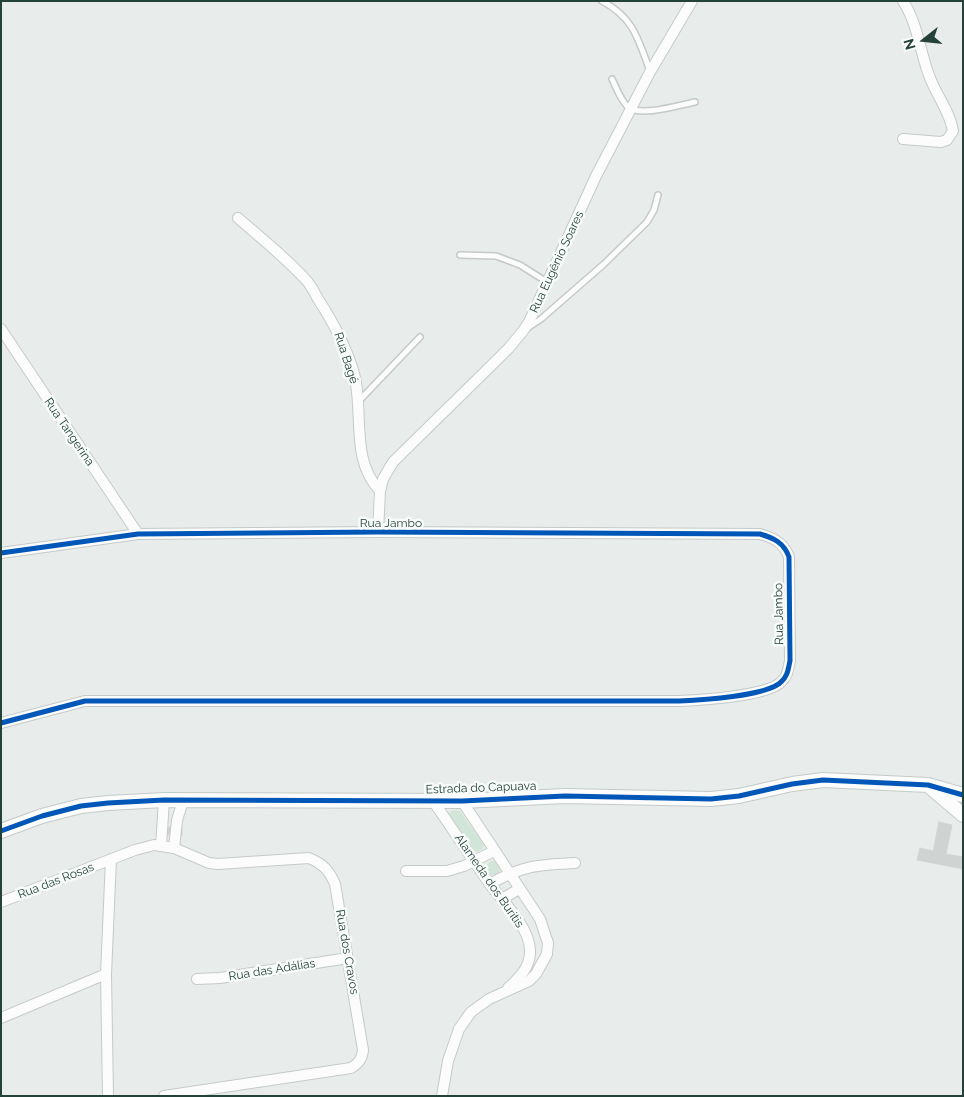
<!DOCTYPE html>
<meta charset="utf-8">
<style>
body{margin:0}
#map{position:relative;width:964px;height:1097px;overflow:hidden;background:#e8edeb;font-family:Raleway,sans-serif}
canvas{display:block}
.frame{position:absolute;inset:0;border:2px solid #24423a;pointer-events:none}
.north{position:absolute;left:899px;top:15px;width:50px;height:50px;-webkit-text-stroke:4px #f7fbf9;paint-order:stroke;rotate:254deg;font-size:14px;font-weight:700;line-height:20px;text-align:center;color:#24423a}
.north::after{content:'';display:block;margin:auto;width:18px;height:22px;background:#24423a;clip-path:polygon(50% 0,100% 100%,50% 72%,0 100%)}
</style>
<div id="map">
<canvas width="964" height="1097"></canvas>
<div class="frame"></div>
<div class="north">N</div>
</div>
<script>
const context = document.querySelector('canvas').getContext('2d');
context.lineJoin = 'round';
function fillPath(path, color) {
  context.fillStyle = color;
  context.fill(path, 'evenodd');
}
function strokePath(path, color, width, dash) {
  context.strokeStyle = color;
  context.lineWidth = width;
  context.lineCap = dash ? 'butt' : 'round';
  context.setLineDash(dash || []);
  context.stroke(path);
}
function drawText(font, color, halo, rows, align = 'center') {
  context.font = font + ' Raleway,sans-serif';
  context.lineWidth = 5;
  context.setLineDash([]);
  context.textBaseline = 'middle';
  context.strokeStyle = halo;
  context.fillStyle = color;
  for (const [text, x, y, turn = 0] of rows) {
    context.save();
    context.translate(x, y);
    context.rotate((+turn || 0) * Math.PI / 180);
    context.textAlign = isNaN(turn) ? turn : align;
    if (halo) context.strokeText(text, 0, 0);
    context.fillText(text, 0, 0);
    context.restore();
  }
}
const green = new Path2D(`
 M453 810 460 811 484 845 481 850 476 852 470 847 448 814Z
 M486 868a7 7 0 1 1 14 0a7 7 0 1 1-14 0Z`);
const building = new Path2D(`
 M939 822 952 825 946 854 963 857V869L917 860 920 848 933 851Z
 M160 827H182V836L159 834Z`);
const service = new Path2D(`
 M602 1C634 18 638 39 650 71
 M612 79C616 87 620 99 627 106 638 118 680 105 695 102
 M460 255 496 256 520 265 547 282
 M529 327 541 319 604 264 647 222 654 210 658 195
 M359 401 420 337`);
const minor = new Path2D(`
 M903 1C918 24 920 53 930 78 937 96 950 112 953 131L947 140 941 142 903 139
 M238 218C261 238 285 257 306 280 311 285 314 292 318 299 333 322 345 344 353 370 365 409 349 459 380 491
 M1 329 138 534
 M378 532 380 491 383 479 393 462 508 349 523 331 529 322 596 176 650 72 692 1
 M1 553 138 534 378 532 760 534C774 538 784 543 789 557L790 661C788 669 788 676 781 682 767 696 700 700 679 701H85L1 723
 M433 801C452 828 470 856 489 883 503 902 529 926 530 950 531 967 519 978 508 988
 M161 846 164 800
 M174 848 177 820 183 801
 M406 871H447L464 866 494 851
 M490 884C522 865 539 865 575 863
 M502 899 519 889
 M1 902 135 850 154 845 161 846 174 848 209 863 218 864 309 858C323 864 329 870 335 884L363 1050C362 1059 359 1063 351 1068L164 1096
 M197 979 220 978 348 958
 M1 1018 106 974
 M108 1096 106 974 111 859
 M442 1096 448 1061 459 1029 471 1012 489 999 529 981 536 974 547 954 548 943 540 919 462 801`);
const secondary = new Path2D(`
 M930 787 963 815
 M1 831 42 816 81 806 108 803 164 800 462 801 565 796 711 799 739 796 792 784 823 780 928 785 963 795`);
const cycleway = new Path2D(`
 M1 553 138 534 378 532 760 534C774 538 784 543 789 557L790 661C788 669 788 676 781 682 767 696 700 700 679 701H85L1 723
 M1 831 42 816 81 806 108 803 164 800 462 801 565 796 711 799 739 796 792 784 823 780 928 785 963 795`);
const streetNames = [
 ["Rua Eugênio Soares",557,262,-65],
 ["Rua Bagé",346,358,72],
 ["Rua Tangerina",69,432,56],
 ["Rua Jambo",391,523],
 ["Rua Jambo",779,614,-91],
 ["Estrada do Capuava",481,788,-2],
 ["Rua das Rosas",56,881,-21],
 ["Alameda dos Buritis",489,881,55],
 ["Rua dos Cravos",347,952,80],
 ["Rua das Adálias",272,970,-9]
];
fillPath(green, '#d1e6d8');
fillPath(building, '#cfd4d2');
strokePath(building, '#d1d6d4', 1);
strokePath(service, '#c5cac8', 8);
strokePath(minor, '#c5cac8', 12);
strokePath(secondary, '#c3cbc8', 16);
strokePath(service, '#fcfcfc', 5);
strokePath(minor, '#fcfcfc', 10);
strokePath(secondary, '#fcfcfc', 14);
strokePath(cycleway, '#0057b8', 5);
drawText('12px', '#24423a', '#f7fbf9', streetNames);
</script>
